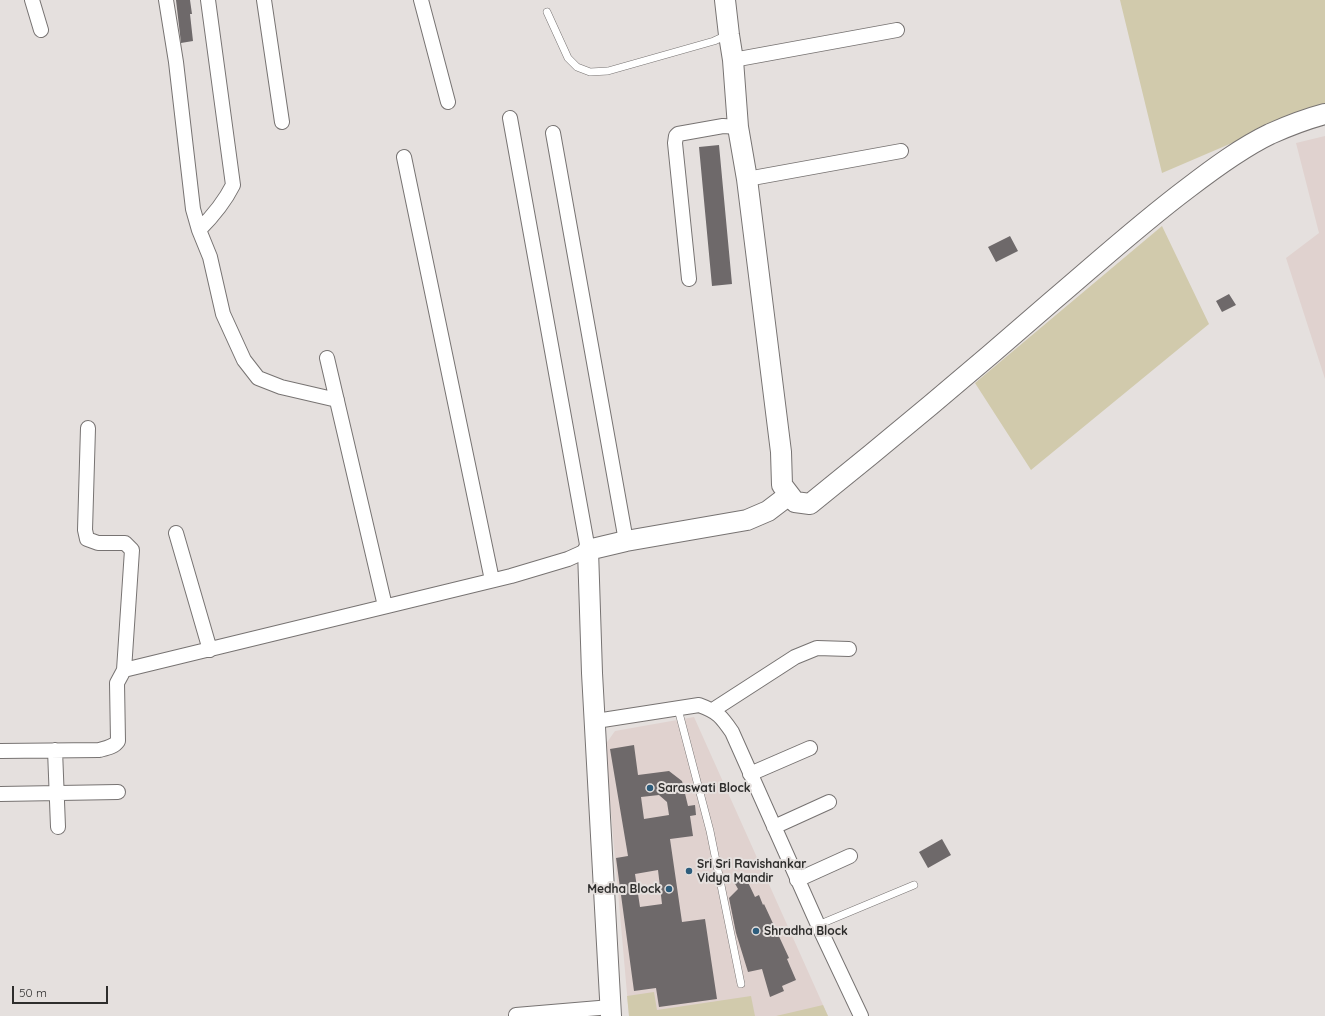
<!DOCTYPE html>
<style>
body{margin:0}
#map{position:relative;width:1325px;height:1016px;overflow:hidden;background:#e5e0de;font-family:Quicksand,sans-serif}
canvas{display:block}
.scale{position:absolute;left:12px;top:986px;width:96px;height:18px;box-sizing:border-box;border:2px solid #2e2d2c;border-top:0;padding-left:5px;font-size:12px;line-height:14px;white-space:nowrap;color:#2e2d2c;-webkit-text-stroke:3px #e5e0de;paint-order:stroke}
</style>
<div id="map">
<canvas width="1325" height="1016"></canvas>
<div class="scale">50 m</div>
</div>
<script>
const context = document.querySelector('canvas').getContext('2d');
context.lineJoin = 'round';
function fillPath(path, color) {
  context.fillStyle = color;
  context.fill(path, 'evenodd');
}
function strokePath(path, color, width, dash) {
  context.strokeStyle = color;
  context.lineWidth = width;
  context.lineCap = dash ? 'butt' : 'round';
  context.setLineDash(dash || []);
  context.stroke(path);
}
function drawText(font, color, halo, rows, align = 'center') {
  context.font = font + ' Quicksand,sans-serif';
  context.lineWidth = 4;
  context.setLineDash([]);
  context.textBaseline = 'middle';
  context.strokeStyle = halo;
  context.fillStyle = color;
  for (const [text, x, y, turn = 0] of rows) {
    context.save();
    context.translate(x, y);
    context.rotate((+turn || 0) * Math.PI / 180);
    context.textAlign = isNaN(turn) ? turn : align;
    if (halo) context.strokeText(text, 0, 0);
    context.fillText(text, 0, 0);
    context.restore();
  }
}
const built = new Path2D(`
 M1325 136V379L1286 258 1319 233 1296 143Z
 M694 717 828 1016H629L605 745 615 731Z`);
const green = new Path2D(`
 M1120 0H1325V106L1246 137 1162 173Z
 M1162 226 1209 324 1031 470 975 383Z
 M654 992 657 1010 751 996 755 1016H629L627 996Z
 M823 1005 828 1016H776Z`);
const building = new Path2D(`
 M176 0H190L192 14H190L193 41 181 43Z
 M719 145 732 284 712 286 699 147Z
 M1010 236 1018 251 996 262 988 247Z
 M1229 294 1236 305 1222 312 1216 301Z
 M634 745 638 775 669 771 682 781 688 806 695 805 696 815 690 816 693 836 670 839 682 922 705 919 717 999 659 1007 656 988 634 991 616 858 628 856 610 749ZM659 795 667 802 669 815 644 819 641 797ZM658 870 662 904 640 907 635 874Z
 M942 839 951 855 928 868 919 852Z
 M745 876 755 897 759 895 763 905 764 904 789 958 787 959 796 980 782 986 784 991 770 997 762 969 748 972 736 933 729 898 738 889 733 880Z`);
const lane = new Path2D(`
 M547 12 568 58 577 67 590 72 608 71 714 41 727 35
 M678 709 710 831 741 984
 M818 925 914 885`);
const street = new Path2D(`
 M32 0 41 30
 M166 0 176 62 193 209 199 230 210 257 223 314 244 360 258 378 281 387 337 400
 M264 0 282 122
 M421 0 448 102
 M733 60 897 30
 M553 133 626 541
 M404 157 492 580
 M747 179 901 151
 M199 230C213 216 224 203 233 185L208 0
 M689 279 675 143 676 136 678 134 723 126 738 127
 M327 358 385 606
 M88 428 85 530 87 539 98 543H125L132 550 124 670
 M176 533 210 650
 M713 710 795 657 817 648 849 649
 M596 721 699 705C718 712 721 716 732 732L818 925 861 1016
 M55 750 58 827
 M0 751 99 750C107 748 114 747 118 741L117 683 124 670 511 576 568 559 588 550 510 118
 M750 774 810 748
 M0 794 118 792
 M774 827 829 802
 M797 880 850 856
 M516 1015 611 1007`);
const secondary = new Path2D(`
 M725 0 729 35 733 60 738 127 747 179 781 452 782 485 795 502 810 504C891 439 971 372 1050 303 1096 264 1140 224 1188 188 1214 168 1241 148 1270 134 1288 126 1306 119 1325 114
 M611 1016 592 673 588 550 626 541 747 520 768 511 789 495`);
const markers = [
 [650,788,4,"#2e5d7c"],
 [689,871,4,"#2e5d7c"],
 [669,889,4,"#2e5d7c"],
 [756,931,4,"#2e5d7c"]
];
const poiNames = [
 ["Saraswati Block",658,788],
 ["Sri Sri Ravishankar",697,864],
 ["Vidya Mandir",697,878],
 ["Medha Block",661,889,"right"],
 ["Shradha Block",764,931]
];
fillPath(built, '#e0d2cf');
fillPath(green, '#d1caac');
fillPath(building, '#6e696a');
strokePath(lane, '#777372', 8);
strokePath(street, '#777372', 16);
strokePath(secondary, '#777372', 22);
strokePath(lane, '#fff', 7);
strokePath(street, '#fff', 14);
strokePath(secondary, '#fff', 20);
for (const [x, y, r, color] of markers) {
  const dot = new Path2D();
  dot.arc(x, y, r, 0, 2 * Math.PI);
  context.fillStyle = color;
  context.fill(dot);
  strokePath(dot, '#e5e0de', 1.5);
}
drawText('bold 12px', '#2e2d2c', '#e5e0de', poiNames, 'left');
</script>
